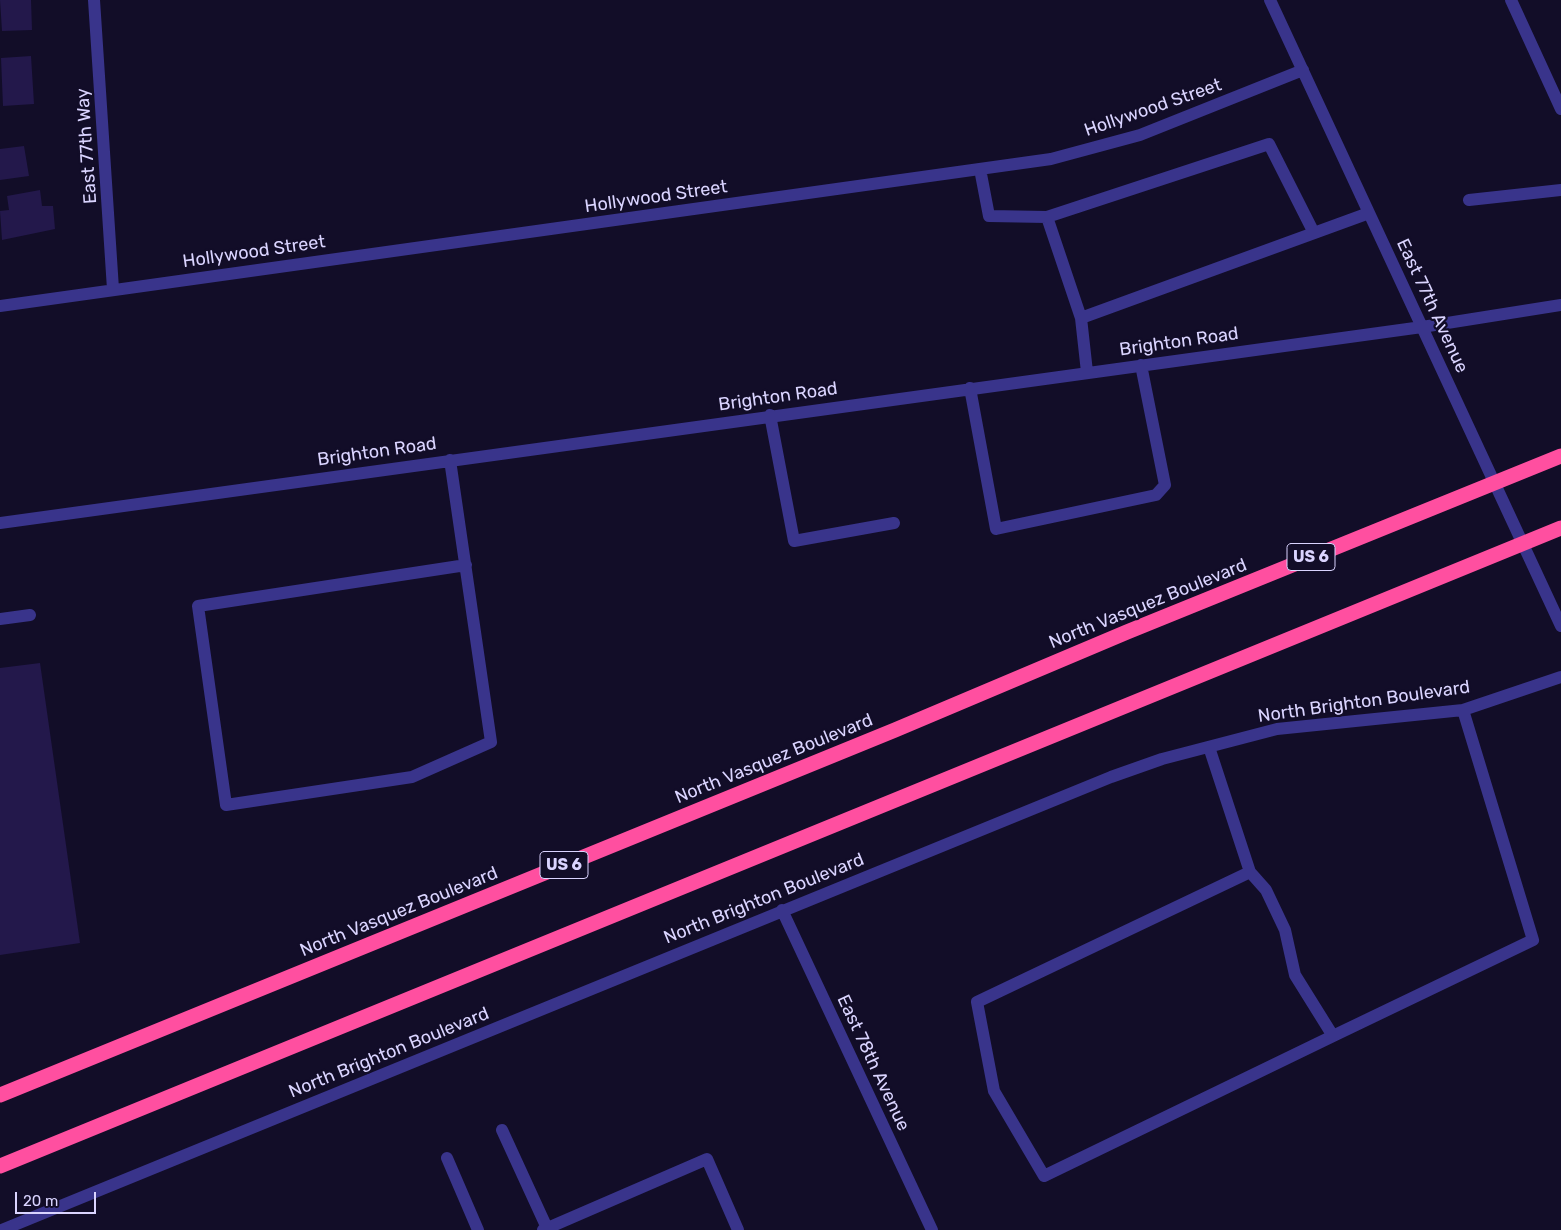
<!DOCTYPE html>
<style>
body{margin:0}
#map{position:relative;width:1561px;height:1230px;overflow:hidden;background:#120d28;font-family:Rubik,sans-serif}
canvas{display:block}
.scale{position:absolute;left:15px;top:1192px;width:81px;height:22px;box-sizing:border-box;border:2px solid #dad4ff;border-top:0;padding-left:6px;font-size:15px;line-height:18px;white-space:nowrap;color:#dad4ff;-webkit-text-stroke:4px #120d28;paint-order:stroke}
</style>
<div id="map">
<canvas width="1561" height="1230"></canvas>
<div class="scale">20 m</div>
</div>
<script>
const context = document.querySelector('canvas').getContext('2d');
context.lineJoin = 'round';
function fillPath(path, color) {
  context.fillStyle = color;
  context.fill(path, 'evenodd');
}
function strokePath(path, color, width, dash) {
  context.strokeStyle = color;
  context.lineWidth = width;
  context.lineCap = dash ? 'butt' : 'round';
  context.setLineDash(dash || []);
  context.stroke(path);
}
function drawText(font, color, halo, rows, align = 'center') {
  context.font = font + ' Rubik,sans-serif';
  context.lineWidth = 4.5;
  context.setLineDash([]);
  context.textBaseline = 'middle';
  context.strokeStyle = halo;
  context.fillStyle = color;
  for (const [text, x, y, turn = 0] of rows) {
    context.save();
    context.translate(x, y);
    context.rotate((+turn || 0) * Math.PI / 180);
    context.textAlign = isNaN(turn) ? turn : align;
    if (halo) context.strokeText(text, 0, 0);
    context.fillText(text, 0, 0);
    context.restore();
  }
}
const building = new Path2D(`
 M0 0H31L32 30 2 31Z
 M31 56 34 104 3 106 1 58Z
 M24 146 29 176 0 180V149Z
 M40 190 42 206H53L55 229 2 240 0 211 9 210 7 196Z
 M40 663 80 943 0 955V668Z`);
const minor = new Path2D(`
 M94 0 113 289
 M1270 0 1561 626
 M1511 0 1561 109
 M980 169 989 216 1047 217
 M1469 200 1561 190
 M0 306 1051 159 1140 135 1303 70
 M1081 318 1047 217 1269 144 1314 233
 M1087 372 1081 318 1369 213
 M970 388 996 529 1156 495 1165 485 1141 365
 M770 415 794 541 894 523
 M450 460 491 742 412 777 226 805 198 606 466 565
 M0 523 1422 327 1561 305
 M0 619 30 615
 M1209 747 1250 872
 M1250 872 1266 890 1285 930 1295 975 1333 1036 1044 1176 994 1091 977 1002Z
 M782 910 932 1230
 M1333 1036 1533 940 1463 710
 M502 1130 547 1228
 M447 1158 478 1230
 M2 1230 1111 777 1162 759 1277 729 1463 710 1561 677
 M543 1230 707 1159 738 1230`);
const highway = new Path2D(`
 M0 1095 895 730 1127 632 1561 456
 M0 1166 1561 528`);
const shields = [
 [1311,557,48],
 [564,865,48]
];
const shieldNames = [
 ["US 6",1311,557],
 ["US 6",564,865]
];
const streetNames = [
 ["Hollywood Street",1153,108,-19],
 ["East 77th Way",87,146,-94],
 ["Hollywood Street",656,197,-8],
 ["Hollywood Street",254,252,-8],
 ["East 77th Avenue",1432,306,65],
 ["Brighton Road",1179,342,-8],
 ["Brighton Road",778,397,-8],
 ["Brighton Road",377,452,-8],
 ["North Vasquez Boulevard",1148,604,-22],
 ["North Brighton Boulevard",1364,702,-8],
 ["North Vasquez Boulevard",774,759,-22],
 ["North Brighton Boulevard",764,899,-22],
 ["North Vasquez Boulevard",399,912,-22],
 ["North Brighton Boulevard",389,1053,-22],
 ["East 78th Avenue",873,1063,65]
];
fillPath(building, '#23184b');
strokePath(minor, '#39348b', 12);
strokePath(highway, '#ff4fa0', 15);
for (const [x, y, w] of shields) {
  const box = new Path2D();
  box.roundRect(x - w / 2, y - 13.5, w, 27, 4);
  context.fillStyle = '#120d28';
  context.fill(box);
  strokePath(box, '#dad4ff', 1);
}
drawText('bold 16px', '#dad4ff', null, shieldNames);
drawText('18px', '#dad4ff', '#120d28', streetNames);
</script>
